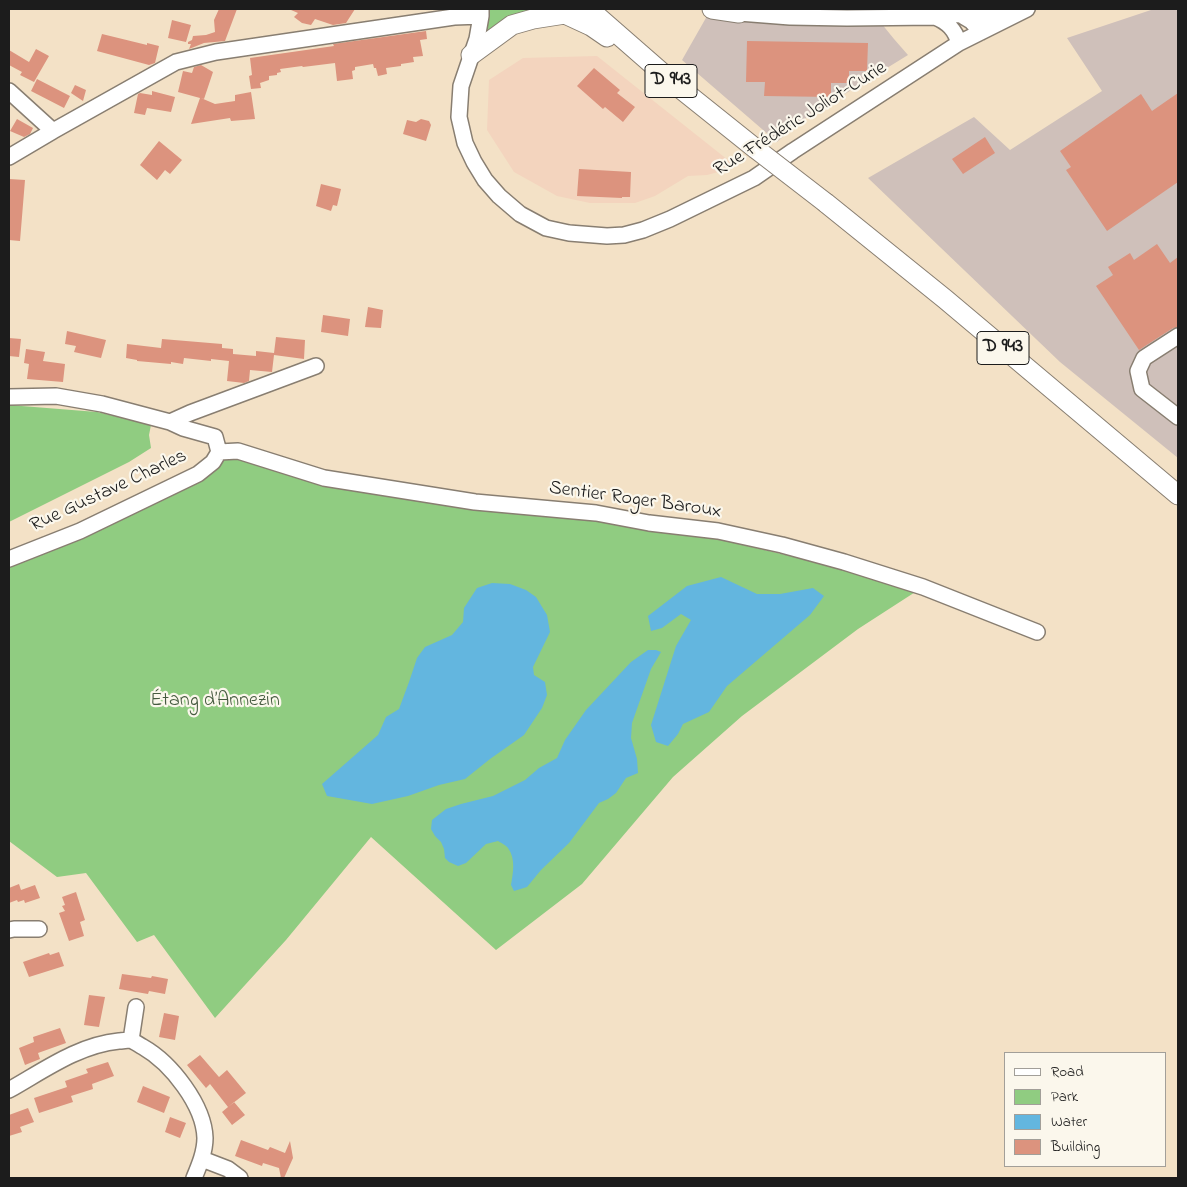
<!DOCTYPE html>
<meta charset="utf-8">
<style>
body{margin:0}
#map{position:relative;width:1187px;height:1187px;overflow:hidden;background:#f3e1c6;font-family:"Indie Flower",sans-serif}
canvas{display:block}
.frame{position:absolute;inset:0;border:10px solid #1c1c1c;pointer-events:none}
.legend{position:absolute;left:1004px;top:1052px;width:162px;height:115px;box-sizing:border-box;background:#fbf7ec;border:1px solid #a29f99;margin:0;padding:6px 9px;list-style:none;font-size:15px;color:#1c1c1c}
.legend li{display:flex;align-items:center;gap:10px;height:25px}
.legend b{width:25px;border:1px solid #a29f99}
</style>
<div id="map">
<canvas width="1187" height="1187"></canvas>
<div class="frame"></div>
<ul class="legend">
<li><b style="height:6px;background:#fff"></b>Road</li>
<li><b style="height:14px;background:#90cc81"></b>Park</li>
<li><b style="height:14px;background:#63b6df"></b>Water</li>
<li><b style="height:14px;background:#dc937e"></b>Building</li>
</ul>
</div>
<script>
const context = document.querySelector('canvas').getContext('2d');
context.lineJoin = 'round';
function fillPath(path, color) {
  context.fillStyle = color;
  context.fill(path, 'evenodd');
}
function strokePath(path, color, width, dash) {
  context.strokeStyle = color;
  context.lineWidth = width;
  context.lineCap = dash ? 'butt' : 'round';
  context.setLineDash(dash || []);
  context.stroke(path);
}
function drawText(font, color, halo, rows, align = 'center') {
  context.font = font + ' "Indie Flower",sans-serif';
  context.lineWidth = 4.5;
  context.setLineDash([]);
  context.textBaseline = 'middle';
  context.strokeStyle = halo;
  context.fillStyle = color;
  for (const [text, x, y, turn = 0] of rows) {
    context.save();
    context.translate(x, y);
    context.rotate((+turn || 0) * Math.PI / 180);
    context.textAlign = isNaN(turn) ? turn : align;
    if (halo) context.strokeText(text, 0, 0);
    context.fillText(text, 0, 0);
    context.restore();
  }
}
const built = new Path2D(`
 M597 56 626 79 733 164 722 171 707 175 688 176 655 196 635 203H590L557 196 514 172 487 130 489 80 523 58Z`);
const industrial = new Path2D(`
 M711 9 877 18 894 39 908 55 801 121 777 142 682 60Z
 M1154 9H1178V458L1060 362 868 178 974 117 1010 150 1102 91 1067 38Z`);
const green = new Path2D(`
 M489 9H550L484 38Z
 M9 405 97 412 151 425 149 435 151 448 129 462 9 522Z
 M222 452 324 478 649 523 923 587 858 629 742 716 673 777 582 884 496 950 371 837 286 940 215 1018 154 935 137 942 86 873 57 877 9 841V562L116 520Z`);
const water = new Path2D(`
 M721 577 757 594H780L813 588 824 596 810 615 727 686 709 712 683 724 678 734 668 746 656 742 651 725 676 646 691 620 681 614 662 628 651 631 648 616 687 586Z
 M492 583 510 584 526 590 536 597 547 615 550 632 533 667 534 675 545 682 547 695 542 708 524 735 490 759 465 779 439 785 408 796 372 804 327 796 322 784 378 735 386 717 399 709 409 682 417 658 425 647 452 635 463 622 464 608 477 588Z
 M648 650H656L661 652 651 669 632 723 631 738 637 759 638 773 626 778 616 793 608 799 599 803 569 843 541 870 527 887 514 891 511 885C513 873 516 859 508 848 506 845 501 843 498 841L486 844 466 863 458 866 449 862 445 858 444 849 441 842 435 836 431 829 432 820 446 809 461 804 493 796 525 780 539 768 557 758 565 740 586 710 631 662Z`);
const building = new Path2D(`
 M219 9H237L225 41 204 43 189 49 191 44H188V42L192 40 193 36 206 35 215 32 214 20Z
 M291 9H355L346 23 333 25 315 19 311 25 302 23 294 17 298 13 291 10Z
 M172 20 191 25 186 42 168 38Z
 M426 31 427 39 420 40 423 56 413 57 414 62 401 64V66L386 68 387 74 378 76 376 68H374L373 64 355 67V70L352 71 353 79 337 81 335 63 303 67 302 66 280 69 281 72 277 73V75L269 76V80L260 83 261 88 251 89 249 76 252 75 250 58 334 46 333 44Z
 M102 34 147 45V43L159 46 155 63 149 65 97 51Z
 M747 41 868 43 867 71H849V83H831V97L764 96 765 82H746Z
 M36 49 49 56 34 82 20 75 22 72 9 65V50L29 62Z
 M201 65 213 72 204 99 201 98 215 104 235 101V95L251 92 255 119 231 121 230 118 191 124 200 98 178 92 183 71 192 73 194 67Z
 M594 68 620 90 617 93 635 107 623 122 605 107 603 109 577 86Z
 M37 79 70 96 64 108 31 91Z
 M75 85 86 90 83 101 71 93Z
 M152 91 175 97 171 112 147 108 145 115 134 113 138 94 140 93 152 95Z
 M1178 93V182L1107 231 1066 170 1071 167 1060 151 1141 94 1152 111Z
 M17 119 33 128 30 134 24 137 10 131Z
 M421 119 429 121 431 125 426 141 403 134 407 120 416 122Z
 M985 137 995 153 963 174 952 159Z
 M159 141 182 160 170 174 165 170 157 180 140 165Z
 M579 169 631 172 630 197H622V198L577 196Z
 M9 179 25 180 20 241 9 240Z
 M321 184 341 189 337 206 333 205 331 211 316 206Z
 M1157 244 1170 263 1178 257V327L1173 328 1139 350 1096 286 1113 275 1108 267 1130 253 1134 260Z
 M368 307 383 310 381 328 365 327Z
 M323 315 350 319 348 336 321 332Z
 M67 331 106 340 101 358 74 352 76 346 65 344Z
 M276 337 305 340 304 359 274 355 272 372 250 370 249 381 244 383 227 381 229 361 211 359V361L184 358 183 364 171 362V364L137 361V360L126 358 127 344 161 348 162 339 222 344V348L233 349V354L256 356V351L274 353Z
 M9 338 21 339 19 357 9 356Z
 M26 349 45 352 43 361 65 364 63 382 27 379 29 364 24 363Z
 M19 884 21 890 35 885 40 898 25 903 24 900 18 902 17 900 9 903V888Z
 M76 892 85 920 80 922 84 936 69 941 59 913 65 911 62 906 65 905 62 897Z
 M59 952 64 966 29 977 23 962 49 953 50 955Z
 M122 974 151 978 152 976 168 979 165 994 149 991 148 994 119 989Z
 M89 995 105 997 99 1027 84 1025Z
 M164 1013 179 1016 175 1040 159 1037Z
 M60 1028 66 1043 38 1053 40 1059 25 1065 19 1048 34 1042 33 1037Z
 M200 1055 219 1077 227 1070 246 1093 228 1107 210 1084 206 1088 187 1065Z
 M108 1062 114 1076 92 1084 93 1089 71 1096 73 1102 39 1113 34 1098 67 1087 65 1081 88 1073 86 1069Z
 M143 1086 170 1097 164 1113 137 1102Z
 M234 1102 245 1115 232 1125 222 1112Z
 M28 1108 34 1122 20 1127 22 1132 9 1136V1115Z
 M170 1117 186 1123 180 1138 165 1132Z
 M241 1140 268 1150 270 1147 285 1153 290 1141 293 1158 284 1178H281L279 1168 263 1163 262 1166 235 1156Z`);
const minor = new Path2D(`
 M481 9V16L477 39 461 86 459 117 465 143 474 162 485 180 499 196 520 214 546 228 569 233 607 236 624 235 643 230 670 219 754 178 793 151 959 43 1027 9
 M739 13 790 17 847 18 935 17 950 14 961 15 971 21 981 32
 M961 15 981 16 1007 14
 M935 17C948 22 955 30 959 43
 M9 91 53 131
 M9 157 53 131 176 62 216 52 454 17 481 16
 M1178 336 1144 358 1138 371 1142 389 1178 417
 M9 397 56 396 102 404 170 422 183 428 215 437 219 452
 M170 422 190 413 316 366
 M219 452 238 451 324 478 475 502 596 513 649 523 718 531 782 545 844 562 923 587 1037 632
 M9 559 80 531 198 474 213 462 219 452
 M9 930 14 929H39
 M131 1040 136 1007
 M9 1090C43 1071 78 1045 119 1041 122 1041 127 1040 130 1040 134 1041 139 1045 143 1047 171 1063 204 1105 205 1138 205 1152 199 1166 194 1178
 M202 1159 228 1169 240 1178`);
const major = new Path2D(`
 M556 9 565 14 591 26 607 37
 M589 9 676 85 756 149
 M712 9 739 13
 M471 55 512 25 533 19 565 14
 M826 203 945 299 1178 495`);
const majorBridge = new Path2D(`
 M756 149 826 203`);
const shields = [
 [671,81,52],
 [1003,348,52]
];
const shieldNames = [
 ["D 943",671,81],
 ["D 943",1003,348]
];
const streetNames = [
 ["Rue Frédéric Joliot-Curie",801,120,-32],
 ["Rue Gustave Charles",109,492,-25],
 ["Sentier Roger Baroux",635,501,8]
];
const parkNames = [
 ["Étang d’Annezin",215,702]
];
fillPath(built, '#f3d4be');
fillPath(industrial, '#cfc0ba');
fillPath(green, '#90cc81');
fillPath(water, '#63b6df');
fillPath(building, '#dc937e');
strokePath(minor, '#887e71', 18);
strokePath(major, '#887e71', 21);
strokePath(minor, '#fff', 15);
strokePath(major, '#fff', 19);
strokePath(majorBridge, '#887e71', 21, []);
strokePath(majorBridge, '#fff', 19);
for (const [x, y, w] of shields) {
  const box = new Path2D();
  box.roundRect(x - w / 2, y - 16.5, w, 33, 4);
  context.fillStyle = '#fbf7ec';
  context.fill(box);
  strokePath(box, '#1c1c1c', 1);
}
drawText('bold 19px', '#1c1c1c', null, shieldNames);
drawText('20px', '#1c1c1c', '#fbf7ec', streetNames);
drawText('20px', '#455a3f', '#fbf7ec', parkNames);
</script>
